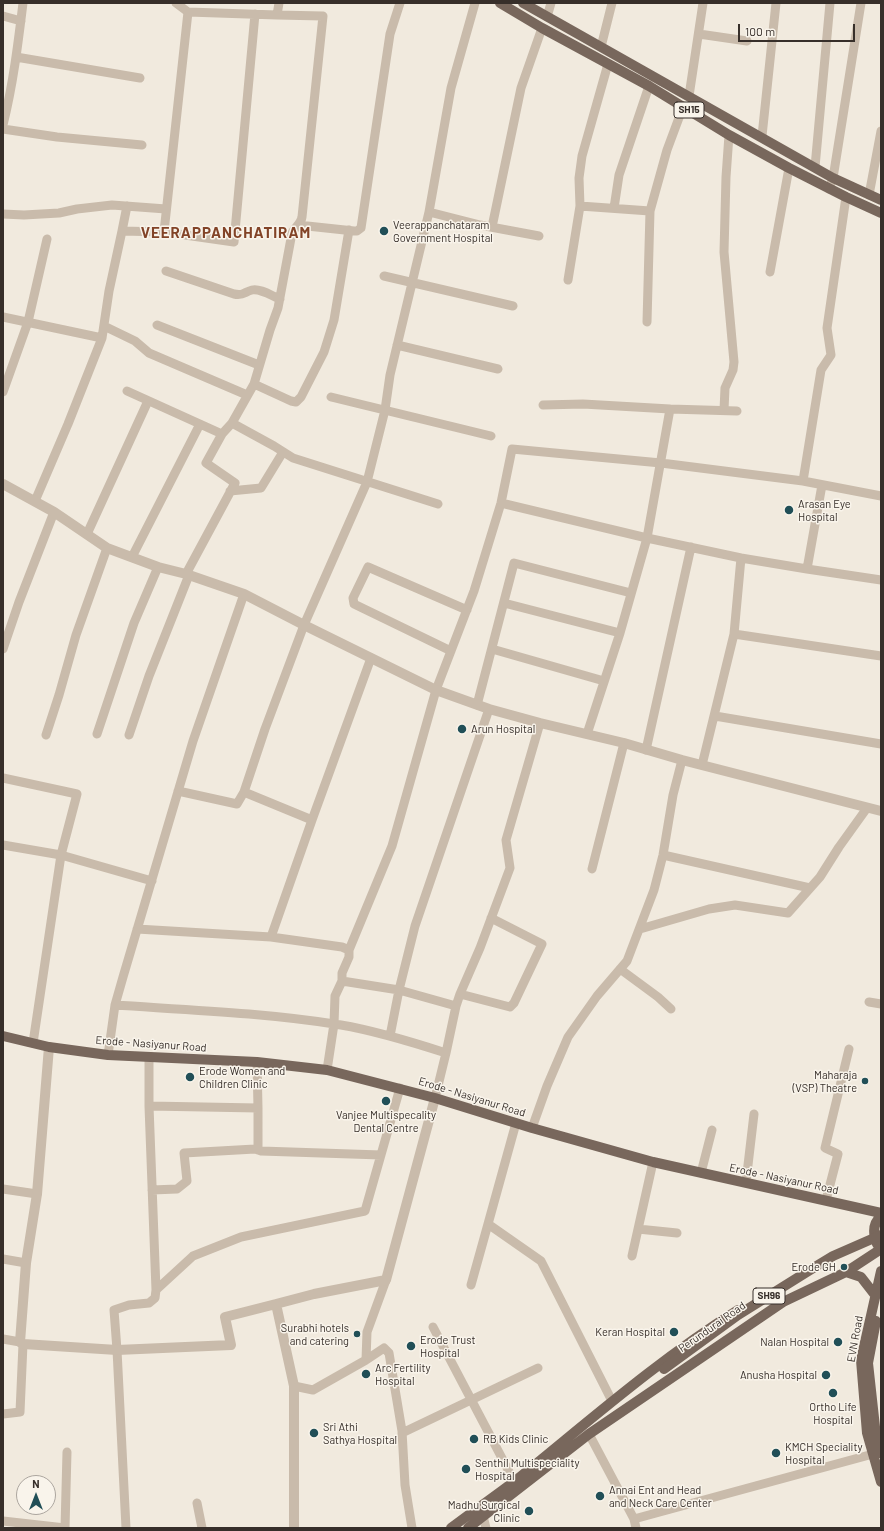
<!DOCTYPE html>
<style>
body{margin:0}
#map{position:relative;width:884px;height:1531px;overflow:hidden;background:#f1eade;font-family:Barlow,sans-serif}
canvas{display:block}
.frame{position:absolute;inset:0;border:4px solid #372f2a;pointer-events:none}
.north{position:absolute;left:16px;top:1475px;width:40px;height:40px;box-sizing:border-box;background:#f9f4eb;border:1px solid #aba59e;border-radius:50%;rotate:0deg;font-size:11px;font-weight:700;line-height:16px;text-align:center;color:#372f2a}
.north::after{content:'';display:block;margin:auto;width:14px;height:18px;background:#214f57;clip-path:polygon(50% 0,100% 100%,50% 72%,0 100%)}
.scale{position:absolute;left:738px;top:24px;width:117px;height:18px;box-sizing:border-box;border:2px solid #372f2a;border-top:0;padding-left:5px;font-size:12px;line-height:14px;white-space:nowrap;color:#372f2a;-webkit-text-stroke:3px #f9f4eb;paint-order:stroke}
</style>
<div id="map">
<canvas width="884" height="1531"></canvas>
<div class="frame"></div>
<div class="north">N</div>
<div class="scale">100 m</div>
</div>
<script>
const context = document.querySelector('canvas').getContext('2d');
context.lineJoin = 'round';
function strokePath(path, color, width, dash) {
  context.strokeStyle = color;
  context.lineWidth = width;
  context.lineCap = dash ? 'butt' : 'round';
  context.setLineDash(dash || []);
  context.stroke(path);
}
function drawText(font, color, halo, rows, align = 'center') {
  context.font = font + ' Barlow,sans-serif';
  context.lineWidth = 3;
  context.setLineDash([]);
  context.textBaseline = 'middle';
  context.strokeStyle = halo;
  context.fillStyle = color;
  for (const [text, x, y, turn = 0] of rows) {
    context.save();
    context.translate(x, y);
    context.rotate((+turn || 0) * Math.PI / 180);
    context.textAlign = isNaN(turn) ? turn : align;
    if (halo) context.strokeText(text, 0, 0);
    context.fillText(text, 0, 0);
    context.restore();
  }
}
const minor = new Path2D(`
 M176 3 188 12
 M3 16 21 21
 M547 17 551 3
 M699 34 747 41
 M601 47 612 3
 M16 57 140 78
 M689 96 703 3
 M3 125C13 85 18 44 23 3
 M3 129 57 137 142 145
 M762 136 776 3
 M815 167 830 3
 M829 189 833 178 861 3
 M869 195 881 131
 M580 206 650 211
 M614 208 619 175 649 86
 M429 212 480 225 539 236
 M3 214 24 215 59 213 77 209 112 205 166 209
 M298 225 354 231H357L361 228 390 34 400 3
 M492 227 521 88 542 28
 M122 231 127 206
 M164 232 234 242 255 14
 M166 271 234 294C244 296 244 292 252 290 260 288 272 296 280 299
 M770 272 789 168
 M384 276 513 306
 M568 280 580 206 579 178 582 156 608 64
 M3 317 102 338
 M647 322 650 211 667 150 683 107
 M157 325 259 365
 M104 326 135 341 149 353 247 395
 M397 345 498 369
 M254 384 291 401 296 402 301 397 324 352 334 320 349 230
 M127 391 222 434
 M3 392 28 322 47 239
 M331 397 491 436
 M543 405 583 404 670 409 647 538 620 633 587 734
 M670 409 737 411
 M724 410 725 388 733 370 734 362 724 252 726 177 729 135
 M232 423 274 446 293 458 438 504
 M803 481 821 370 831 355 827 328 846 197
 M230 491 261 488 283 452
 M35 501 68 424 102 338 109 291 122 231 164 232 188 12 277 15 279 3
 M501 503 647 538 741 558
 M87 534 148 401
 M132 557 200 424
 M807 569 881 580
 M186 574 235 483 206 463 222 434 232 423 254 384 270 330 278 308 292 233C295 227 301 224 302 217L323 16 277 15
 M504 603 620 633
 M734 634 741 558 807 569 822 485
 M3 649 19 602 54 512
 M492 649 604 681
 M451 651 354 604 353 598 368 567 467 610
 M371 658 312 820 244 792 265 729 304 625 367 482 385 410 390 375 429 212 451 88 475 3
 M477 705 514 563 631 593
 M715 716 881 744
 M97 734 134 623 158 567
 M46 735 59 695 76 635 107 548
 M129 735 149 676 189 575
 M646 750 691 547
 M702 765 734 634 881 656
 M3 778 77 794 61 855 33 1043
 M178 791 237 804 244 792
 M3 845 61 855 152 881
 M663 855 810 888
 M592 869 624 743
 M137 929 271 937 342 947 349 950
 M640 929 709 909 735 905 788 913 820 877 839 847 867 808
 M271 937 312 820
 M620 969 658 997 671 1009
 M342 981 399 990 456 1006
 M460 994 510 1007 514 1003 542 944 491 918
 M869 1002 881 1004
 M115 1005C190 1010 266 1013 341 1025 377 1031 412 1042 446 1053L456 1006 460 994 480 948 510 868 506 840 540 723
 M390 1036 399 990 415 926 489 709
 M108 1055 115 1005 123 977 193 741 244 594
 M149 1057V1106L156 1290 193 1256 241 1237 365 1211 400 1088
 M257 1062 258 1108V1150
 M327 1070 334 1024 335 996 342 981V973L349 957V950L392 846 436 690 474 591 501 503 512 449 661 463 803 481 881 496
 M435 1098 446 1053
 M149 1106 258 1108
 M516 1123 488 1224 541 1261 612 1401
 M532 1128 547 1086 568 1037 597 996 627 961 654 890 663 855 673 795 682 760
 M701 1173 712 1130
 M746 1182 754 1114
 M3 1189 37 1194
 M152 1190 177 1189 187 1181 184 1153 255 1149 261 1151 381 1155
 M826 1200 838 1154 825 1148 849 1049
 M638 1229 677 1233
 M632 1256 653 1162
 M3 1259 26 1263
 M386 1280 367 1332 366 1360 384 1348 389 1353 402 1431 405 1485 412 1528
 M471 1285 488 1224
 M433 1327 514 1481
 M3 1339 20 1342
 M294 1386 313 1390 366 1360
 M3 1414 20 1412 23 1344
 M402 1433 538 1368
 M589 1434 634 1519 636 1528
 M197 1503 202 1528
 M483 1516 486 1528
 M634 1519 873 1454
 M3 1521 65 1528
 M65 1528 67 1452
 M126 1528 117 1350 114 1310 129 1305 149 1303 155 1298 156 1290`);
const tertiary = new Path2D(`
 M3 484 54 512 107 548 158 567 186 574 244 594 304 625 436 690 489 709 540 723 624 743 682 760 881 811
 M49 1047 37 1194 26 1263 20 1342 23 1344 117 1350 231 1345 225 1317 276 1304
 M294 1528V1386L276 1304 314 1294 386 1280 435 1098`);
const primary = new Path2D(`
 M500 3 542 28 649 86 729 135 789 168 846 197 881 213
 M523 3 833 178 881 200
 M3 1036 49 1047 108 1055 257 1062 327 1070 435 1098 532 1128 653 1162 881 1213
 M877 1244C873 1234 872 1224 881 1216
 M881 1271 861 1360 867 1433 881 1482
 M846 1272 861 1277 875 1295
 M876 1321 868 1363 876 1436 881 1453
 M451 1528C472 1512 494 1497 515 1481 588 1422 658 1360 738 1310
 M468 1528 589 1434 783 1302 846 1272 881 1249`);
const primaryBridge = new Path2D(`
 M664 1369 738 1315 810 1270 833 1256 881 1235`);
const markers = [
 [384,231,5,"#214f57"],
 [789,510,5,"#214f57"],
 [462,729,5,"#214f57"],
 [190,1077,5,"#214f57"],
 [865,1081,4,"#214f57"],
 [386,1101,5,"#214f57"],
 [844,1267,4,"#214f57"],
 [674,1332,5,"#214f57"],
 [357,1334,4,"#214f57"],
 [838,1342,5,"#214f57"],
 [411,1346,5,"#214f57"],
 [366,1374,5,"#214f57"],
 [826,1375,5,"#214f57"],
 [833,1393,5,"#214f57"],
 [314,1433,5,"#214f57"],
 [474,1439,5,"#214f57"],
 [776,1453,5,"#214f57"],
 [466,1469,5,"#214f57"],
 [600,1496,5,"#214f57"],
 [529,1511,5,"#214f57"]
];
const shields = [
 [689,110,30],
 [769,1296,32]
];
const shieldNames = [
 ["SH15",689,110],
 ["SH96",769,1296]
];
const poiNames = [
 ["Veerappanchataram",393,225],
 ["Government Hospital",393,238],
 ["Arasan Eye",798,504],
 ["Hospital",798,517],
 ["Arun Hospital",471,729],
 ["Erode Women and",199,1071],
 ["Children Clinic",199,1084],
 ["Maharaja",857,1075,"right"],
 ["(VSP) Theatre",857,1088,"right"],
 ["Vanjee Multispecality",386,1115,"center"],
 ["Dental Centre",386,1128,"center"],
 ["Erode GH",836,1267,"right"],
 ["Surabhi hotels",349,1328,"right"],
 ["and catering",349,1341,"right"],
 ["Keran Hospital",665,1332,"right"],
 ["Erode Trust",420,1340],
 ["Hospital",420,1353],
 ["Nalan Hospital",829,1342,"right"],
 ["Arc Fertility",375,1368],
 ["Hospital",375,1381],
 ["Anusha Hospital",817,1375,"right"],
 ["Ortho Life",833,1407,"center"],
 ["Hospital",833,1420,"center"],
 ["Sri Athi",323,1427],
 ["Sathya Hospital",323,1440],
 ["RB Kids Clinic",483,1439],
 ["KMCH Speciality",785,1447],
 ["Hospital",785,1460],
 ["Senthil Multispeciality",475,1463],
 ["Hospital",475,1476],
 ["Annai Ent and Head",609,1490],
 ["and Neck Care Center",609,1503],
 ["Madhu Surgical",520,1505,"right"],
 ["Clinic",520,1518,"right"]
];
const streetNames = [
 ["Erode - Nasiyanur Road",151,1044,4],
 ["Erode - Nasiyanur Road",472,1097,17],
 ["Erode - Nasiyanur Road",784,1179,12],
 ["Perundurai Road",712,1327,-35],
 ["EVN Road",855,1339,-80]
];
const districtNames = [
 ["VEERAPPANCHATIRAM",226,233]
];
strokePath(minor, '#c9bbab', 9);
strokePath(tertiary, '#c9bbab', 10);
strokePath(primary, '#78675c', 10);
strokePath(primaryBridge, '#78675c', 10);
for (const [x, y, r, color] of markers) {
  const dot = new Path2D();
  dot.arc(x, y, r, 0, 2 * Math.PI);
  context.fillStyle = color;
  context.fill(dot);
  strokePath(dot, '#f9f4eb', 1.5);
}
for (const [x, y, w] of shields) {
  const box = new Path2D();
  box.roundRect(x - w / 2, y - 8, w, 16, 3);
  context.fillStyle = '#f9f4eb';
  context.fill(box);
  strokePath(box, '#372f2a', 1);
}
drawText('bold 10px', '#372f2a', null, shieldNames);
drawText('11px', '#372f2a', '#f9f4eb', poiNames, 'left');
drawText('11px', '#372f2a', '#f9f4eb', streetNames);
context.letterSpacing = '1px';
drawText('bold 15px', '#824327', '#f9f4eb', districtNames);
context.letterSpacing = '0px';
</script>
